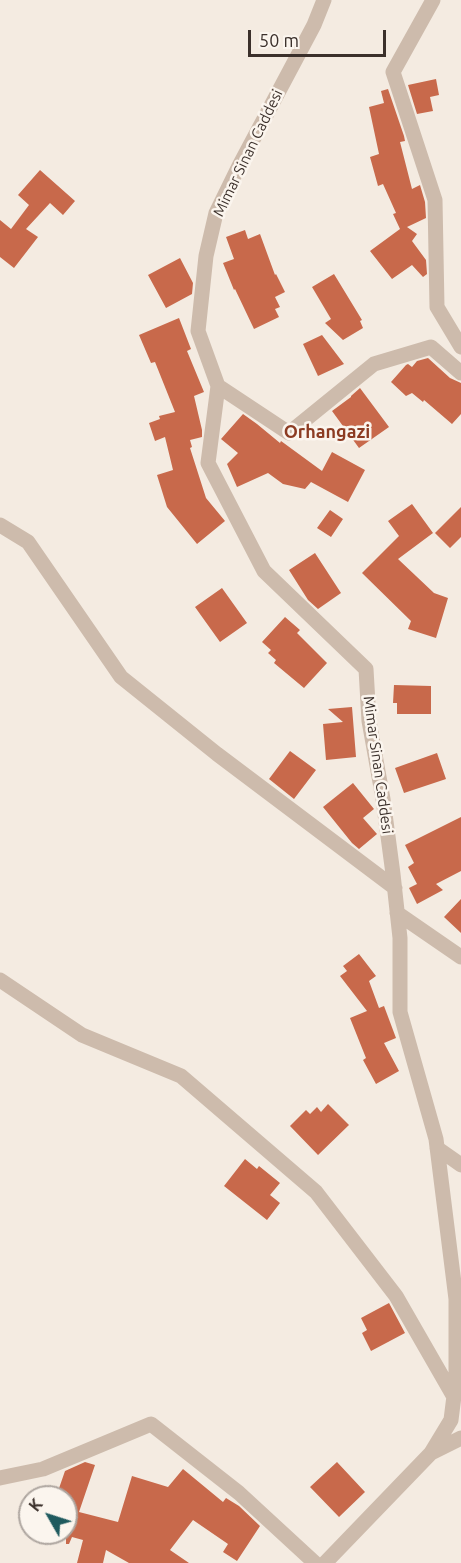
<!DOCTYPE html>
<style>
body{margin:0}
#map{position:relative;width:461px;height:1563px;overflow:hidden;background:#f4ebe1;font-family:Ubuntu,sans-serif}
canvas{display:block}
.north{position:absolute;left:18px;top:1485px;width:60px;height:60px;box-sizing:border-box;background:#fbf5ee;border:2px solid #aea6a0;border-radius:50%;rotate:309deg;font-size:16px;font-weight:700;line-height:24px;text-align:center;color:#3b302b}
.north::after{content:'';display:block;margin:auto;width:21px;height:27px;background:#1f5a5e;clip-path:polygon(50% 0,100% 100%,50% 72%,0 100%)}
.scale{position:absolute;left:248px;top:30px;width:138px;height:27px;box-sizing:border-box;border:3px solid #3b302b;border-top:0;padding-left:8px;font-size:18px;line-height:21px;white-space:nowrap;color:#3b302b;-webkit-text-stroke:4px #fbf5ee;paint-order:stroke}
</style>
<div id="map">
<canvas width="461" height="1563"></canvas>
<div class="north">K</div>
<div class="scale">50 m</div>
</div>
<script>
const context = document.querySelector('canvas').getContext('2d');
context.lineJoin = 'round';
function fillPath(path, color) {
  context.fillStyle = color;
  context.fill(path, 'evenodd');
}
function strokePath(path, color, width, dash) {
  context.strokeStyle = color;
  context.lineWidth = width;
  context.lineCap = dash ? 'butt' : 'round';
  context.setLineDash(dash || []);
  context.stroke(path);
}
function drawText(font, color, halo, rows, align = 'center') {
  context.font = font + ' Ubuntu,sans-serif';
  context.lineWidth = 5;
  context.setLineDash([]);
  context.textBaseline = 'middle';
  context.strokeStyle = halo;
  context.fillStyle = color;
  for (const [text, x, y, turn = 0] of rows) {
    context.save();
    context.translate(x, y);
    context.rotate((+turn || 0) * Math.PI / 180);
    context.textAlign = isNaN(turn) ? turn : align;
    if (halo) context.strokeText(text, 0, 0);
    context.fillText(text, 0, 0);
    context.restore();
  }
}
const building = new Path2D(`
 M436 79 439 95 430 97 433 111 417 114 408 85Z
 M388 89 404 136 405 141 400 142 412 189 420 185 425 202 426 218 407 227 417 234 412 241 426 260 427 274 423 277 412 265 392 279 370 251 400 229 393 214 396 213 383 184 378 186 370 157 379 154 369 107 384 103 381 91Z
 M40 170 75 201 63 215 50 203 26 229 38 237 14 268 0 257V220L11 229 29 205 18 195Z
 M245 230 248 239 260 234 275 275 276 274 285 292 275 297 280 307 275 309 279 317 254 329 235 289 234 290 223 263 234 259 226 237Z
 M180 258 193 283 192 294 166 308 148 275Z
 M334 274 362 320 360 321 363 328 343 340 325 323 331 319 312 287Z
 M179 318 191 349 187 351 204 392 194 396 202 430V437L190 440 192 447 190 448 206 498 225 521 197 544 167 507 157 475 173 470 165 437 155 441 149 423 160 419 159 416 175 412 155 362 151 363 139 335Z
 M322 335 344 364 318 376 303 344Z
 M428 358 450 378 461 383V414L452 424 424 400 423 402 412 393 406 396 391 382 406 365 408 364 412 367 417 361Z
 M360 388 389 427 359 448 332 411 351 397V396Z
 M243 414 257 424 280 443 281 441 322 471 332 452 365 470 348 502 311 482 305 489 283 484 268 473 237 487 227 464 238 453 221 439Z
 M412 504 433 533 398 559 434 593 448 598 436 638 408 629 411 621 362 573 399 536 388 521Z
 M461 507V537L450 548 435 533Z
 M330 510 343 519 331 537 317 528Z
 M315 553 341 593 318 609 308 600 289 570Z
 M222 588 247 623 220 642 195 607Z
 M285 617 300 630 297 633 327 663 304 688 274 663 276 660 268 653 271 650 262 642Z
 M394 685 431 686V714H397V703H393Z
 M352 707 356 757 326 760 323 724 343 722 328 709Z
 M290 751 316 770 294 799 269 779Z
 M437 753 446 779 404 793 395 768Z
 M353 783 374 809 363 818 377 834 359 849 352 843 323 807Z
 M461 817V871L436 884 443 890 417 904 409 888 417 884 408 867 414 863 405 845Z
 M461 899V933L444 917Z
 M359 954 376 976 369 981 379 1008 384 1006 396 1038 384 1043 399 1071 376 1084 363 1060 366 1058 350 1018 367 1011 340 976 347 971 343 966Z
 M328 1104 349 1125 318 1155 290 1126 306 1110 310 1114 317 1107 321 1112Z
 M245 1159 257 1169 259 1166 280 1183 270 1195 280 1203 267 1220 224 1186Z
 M389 1303 405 1333 371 1351 362 1333 367 1330 361 1318Z
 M85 1462 95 1465 79 1512 118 1522 132 1476 168 1487 183 1469 223 1502 226 1498 239 1506 260 1526 237 1561 223 1552 228 1544 193 1520 170 1550 189 1563H129L106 1550 103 1563H77L83 1540 72 1537 69 1544H66V1497H56L65 1471Z
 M337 1462 365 1492 339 1517 310 1487Z`);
const minor = new Path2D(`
 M324 0 314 25 239 166 216 213 206 256 198 331 218 386 208 463 264 571 366 669 369 721 383 799 393 874 400 938V1012L436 1139 456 1299V1380L451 1420 431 1453 325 1563
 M433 0 393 72 435 200 437 307 461 347
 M218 386 289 433 374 364 431 347 461 373
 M0 525 28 542 121 677 217 754 395 888
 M397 913 461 957
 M0 980 82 1035 181 1076 316 1192 396 1296 454 1397
 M437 1148 461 1165
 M431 1453 461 1438
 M0 1478 43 1469 151 1424 239 1493 315 1563`);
const streetNames = [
 ["Mimar Sinan Caddesi",248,153,-64],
 ["Mimar Sinan Caddesi",378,765,82]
];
const quarterNames = [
 ["Orhangazi",327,432]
];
fillPath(building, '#c8694b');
strokePath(minor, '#cdbbac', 15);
drawText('15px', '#3b302b', '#fbf5ee', streetNames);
drawText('bold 18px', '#8c3b22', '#fbf5ee', quarterNames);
</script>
